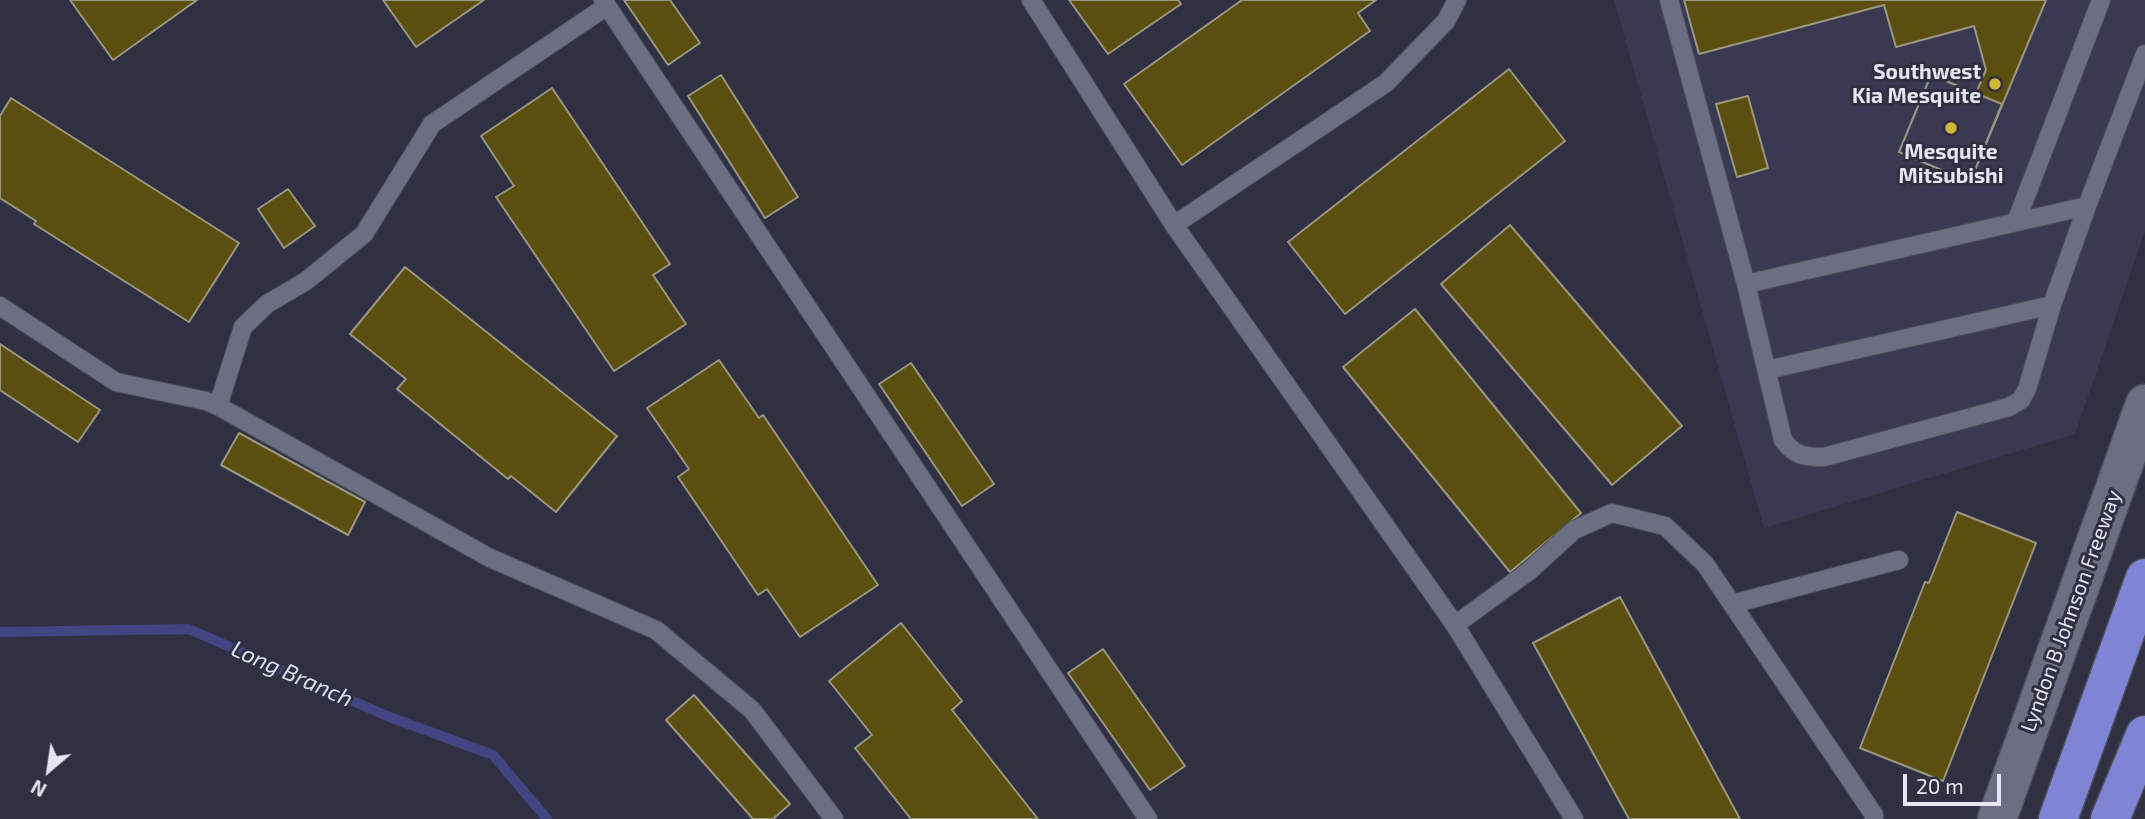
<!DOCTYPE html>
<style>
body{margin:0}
#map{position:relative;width:2145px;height:819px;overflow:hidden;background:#2f3142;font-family:"Exo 2",sans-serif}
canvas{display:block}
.north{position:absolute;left:14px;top:735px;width:70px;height:70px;-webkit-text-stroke:5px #2f3142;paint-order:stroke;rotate:209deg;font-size:19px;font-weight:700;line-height:28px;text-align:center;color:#e5e6f2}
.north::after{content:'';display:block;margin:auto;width:24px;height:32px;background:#e5e6f2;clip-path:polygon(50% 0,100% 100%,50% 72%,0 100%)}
.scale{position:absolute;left:1903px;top:774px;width:98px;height:32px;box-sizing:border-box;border:4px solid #e5e6f2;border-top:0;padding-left:9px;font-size:21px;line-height:24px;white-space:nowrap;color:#e5e6f2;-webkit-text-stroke:5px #2f3142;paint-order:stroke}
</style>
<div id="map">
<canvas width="2145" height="819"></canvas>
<div class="north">N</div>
<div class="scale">20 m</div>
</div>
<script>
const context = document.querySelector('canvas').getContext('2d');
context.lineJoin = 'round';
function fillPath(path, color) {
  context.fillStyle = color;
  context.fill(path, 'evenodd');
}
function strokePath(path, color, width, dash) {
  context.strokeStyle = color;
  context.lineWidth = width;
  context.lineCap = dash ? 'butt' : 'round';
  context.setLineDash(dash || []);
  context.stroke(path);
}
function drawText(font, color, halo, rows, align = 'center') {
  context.font = font + ' "Exo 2",sans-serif';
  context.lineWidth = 6;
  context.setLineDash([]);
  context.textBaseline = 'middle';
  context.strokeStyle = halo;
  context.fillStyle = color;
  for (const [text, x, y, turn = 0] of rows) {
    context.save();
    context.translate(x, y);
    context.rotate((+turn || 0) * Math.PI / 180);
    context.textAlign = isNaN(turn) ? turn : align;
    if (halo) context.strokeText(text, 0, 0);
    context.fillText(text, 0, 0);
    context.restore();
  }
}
const built = new Path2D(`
 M1614 0H2145V231L2075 434 1764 528Z`);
const stream = new Path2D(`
 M0 632 189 629 387 716 493 755 547 819`);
const building = new Path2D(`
 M70 0H197L113 60Z
 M383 0H484L416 47Z
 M624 0H670L700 43 668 65Z
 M1069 0H1178L1181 4 1108 54Z
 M1242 0H1376L1358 13 1370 31 1182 165 1124 84Z
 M1684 0H2046L1970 182 1899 152 1931 75 1976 93 1986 70 1974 26 1896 47 1884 5 1699 54Z
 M1509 69 1565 141 1345 314 1288 242Z
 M721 75 798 197 765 218 688 96Z
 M1931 75 2002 104 1970 182 1899 152Z
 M552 88 670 264 653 275 686 324 614 371 496 197 514 186 481 136Z
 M1748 96 1768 168 1737 177 1716 104Z
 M11 98 239 243 189 322 34 224 36 221 0 198V116Z
 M288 189 315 226 284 248 258 209Z
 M1510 225 1682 426 1612 485 1441 284Z
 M405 267 617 436 556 512 511 476 508 479 397 389 406 379 350 334Z
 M1415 309 1581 513 1510 572 1343 367Z
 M0 344 100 410 78 442 0 390Z
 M719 360 759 418 763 415 878 585 800 637 767 589 758 595 678 477 689 469 647 408Z
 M911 363 994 484 962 506 879 384Z
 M239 433 365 502 348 535 221 465Z
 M1957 512 2036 543 1943 781 1860 748 1925 582 1929 583Z
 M1620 597 1740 819H1629L1533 643Z
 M901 623 962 701 952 710 1038 819H911L855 748 872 735 829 681Z
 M1103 649 1185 766 1150 790 1068 673Z
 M694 695 790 804 773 819H753L666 720Z`);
const service = new Path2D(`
 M603 0 1148 819
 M1031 0 1174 225 1455 625
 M1669 0 1746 284 2087 206 2145 54
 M2016 222 2101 0
 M1174 225 1386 83 1446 21 1457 0
 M1746 284 1783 440C1795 456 1804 457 1824 457L2009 407 2021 400 2027 389 2052 305 2087 206
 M0 306 116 382 206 401 218 406 490 558 656 630 752 710 834 819
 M1767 370 2052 305
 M218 406 243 327 267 304 306 281 364 234 432 124 607 6
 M1732 604 1899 560
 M1574 819 1455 625 1529 571 1574 530 1612 513 1665 526 1705 564 1874 815V819`);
const secondary = new Path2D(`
 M1997 819 2145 404`);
const motorway = new Path2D(`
 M2058 819 2145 578
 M2110 819 2145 735`);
const markers = [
 [1995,84,7,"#d0b736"],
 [1951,128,7,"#d0b736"]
];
const poiNames = [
 ["Southwest",1981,72],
 ["Kia Mesquite",1981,96],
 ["Mesquite",1951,152,"center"],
 ["Mitsubishi",1951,176,"center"]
];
const streetNames = [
 ["Lyndon B Johnson Freeway",2071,611,-70]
];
const waterNames = [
 ["Long Branch",292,674,24]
];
fillPath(built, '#393a51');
strokePath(stream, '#434582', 10);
fillPath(building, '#5a4e10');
strokePath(building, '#9a9681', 2);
strokePath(service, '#4d4e5d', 20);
strokePath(secondary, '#4d4e5d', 41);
strokePath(motorway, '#4d4e5d', 41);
strokePath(service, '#6c6f82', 18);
strokePath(secondary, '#6c6f82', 38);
strokePath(motorway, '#7f84d4', 38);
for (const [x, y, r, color] of markers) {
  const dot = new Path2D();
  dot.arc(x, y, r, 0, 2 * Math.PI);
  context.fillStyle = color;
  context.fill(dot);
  strokePath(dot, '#2f3142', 2.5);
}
drawText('bold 21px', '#e5e6f2', '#2f3142', poiNames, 'right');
drawText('21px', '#e5e6f2', '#2f3142', streetNames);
drawText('italic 23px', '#dcdff2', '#2f3142', waterNames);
</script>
